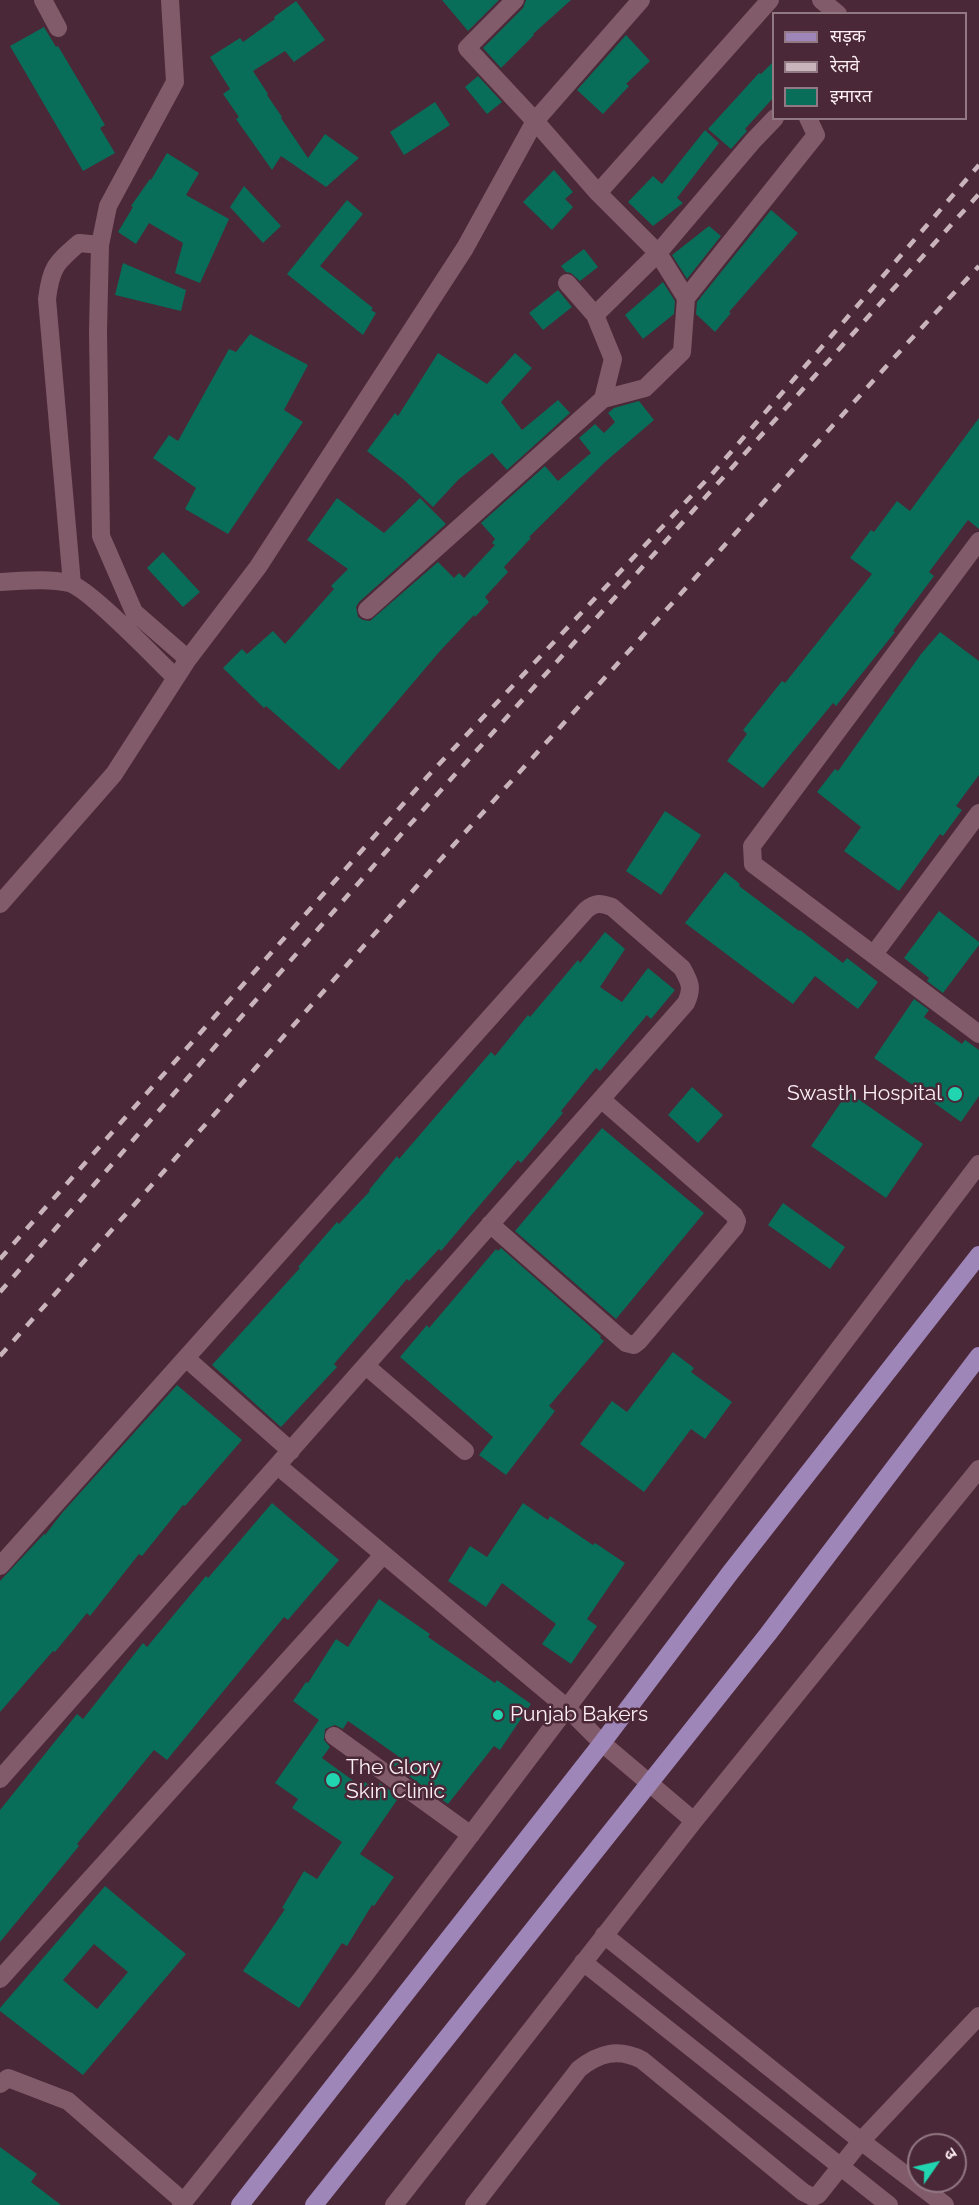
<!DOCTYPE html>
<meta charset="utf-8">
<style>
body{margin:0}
#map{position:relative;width:979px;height:2205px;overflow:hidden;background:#4b2837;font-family:Raleway,"Noto Sans Devanagari",sans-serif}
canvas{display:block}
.legend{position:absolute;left:772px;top:12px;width:195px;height:108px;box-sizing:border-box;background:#4b2837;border:2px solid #927883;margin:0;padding:8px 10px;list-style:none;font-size:18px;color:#fdeff4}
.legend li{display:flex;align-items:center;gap:12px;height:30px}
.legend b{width:30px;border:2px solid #927883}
.north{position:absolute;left:907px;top:2133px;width:60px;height:60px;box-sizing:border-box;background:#4b2837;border:2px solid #927883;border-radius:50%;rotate:56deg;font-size:16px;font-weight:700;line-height:24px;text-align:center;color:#fdeff4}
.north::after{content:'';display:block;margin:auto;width:21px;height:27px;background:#20d5b0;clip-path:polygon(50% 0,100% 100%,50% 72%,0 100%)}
</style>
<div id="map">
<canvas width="979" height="2205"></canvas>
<ul class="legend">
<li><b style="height:8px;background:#9f86b9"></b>सड़क</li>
<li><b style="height:8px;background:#c9b4bc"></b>रेलवे</li>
<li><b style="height:16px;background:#086d59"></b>इमारत</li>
</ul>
<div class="north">उ</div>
</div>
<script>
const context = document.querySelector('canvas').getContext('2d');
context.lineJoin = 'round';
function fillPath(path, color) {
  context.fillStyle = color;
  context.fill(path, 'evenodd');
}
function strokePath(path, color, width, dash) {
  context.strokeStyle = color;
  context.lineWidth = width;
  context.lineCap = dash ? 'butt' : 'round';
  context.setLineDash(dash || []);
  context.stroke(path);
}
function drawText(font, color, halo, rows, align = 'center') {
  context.font = font + ' Raleway,sans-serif';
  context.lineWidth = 5;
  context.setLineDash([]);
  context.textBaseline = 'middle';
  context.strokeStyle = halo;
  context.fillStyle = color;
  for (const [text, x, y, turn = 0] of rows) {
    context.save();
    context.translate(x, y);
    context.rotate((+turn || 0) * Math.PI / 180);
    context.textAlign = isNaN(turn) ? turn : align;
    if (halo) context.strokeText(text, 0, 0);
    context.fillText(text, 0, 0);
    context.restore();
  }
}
const building = new Path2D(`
 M442 0H499L468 31Z
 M526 0H571L533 34 534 35 501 68 483 48 523 8Z
 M296 1 325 40 294 62 285 51 253 71 268 94 267 95 282 117 281 118 308 158 325 134 359 158 326 187 281 156 272 170 236 119 239 117 223 94 230 89 210 57 240 38 243 42 275 19 274 17Z
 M44 27 56 47 58 46 105 125 100 128 115 153 83 171 10 46Z
 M626 35 650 61 626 84 629 86 603 114 577 90Z
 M774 61V97L745 129 747 131 731 149 708 129 759 73 761 74Z
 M478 76 502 102 487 114 465 87Z
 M435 102 450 125 404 155 390 132Z
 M705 130 719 143 677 198 683 203 653 226 628 202 653 176 662 184Z
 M167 153 199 173 186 195 229 219 200 283 175 273 183 243 149 223 136 244 118 232 133 207 131 206 150 179 151 180Z
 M554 170 573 192 565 199 573 207 552 230 523 202Z
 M244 186 281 226 263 243 230 207Z
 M347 200 363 214 320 266 373 308 371 310 376 313 363 335 287 274Z
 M771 210 798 233 729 312 731 313 715 332 696 314 697 302Z
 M709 226 721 236 687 279 672 255Z
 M584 249 598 267 580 281 571 273 566 272 561 266Z
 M123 263 186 290 181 311 115 295Z
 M663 282 675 301 674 314 643 339 625 315Z
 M558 290 572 307 543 330 529 313Z
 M250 334 308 365 284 410 303 422 228 534 185 509 196 488 153 458 169 435 178 441 229 349 236 352Z
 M438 353 487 384 515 353 532 368 501 402 522 430 558 400 570 413 507 470 492 453 459 479 433 507 403 479 367 451 395 413 398 416Z
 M639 401 654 420 605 462 529 537 531 538 504 567 508 572 485 597 489 602 475 617 474 615 440 651 339 770 266 706 264 708 223 668 242 649 247 654 273 631 285 644 334 589 331 586 348 569 307 540 337 498 384 533 420 498 446 524 359 602 356 607 358 617 363 620 370 621 438 562 454 578 459 573 464 578 495 545 492 543 495 539 481 523 545 466 558 481 591 453 579 438 595 424 604 433 615 422 608 413 614 408Z
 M979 418V529L968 520 929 572 934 576 893 631 895 632 836 706 833 703 763 788 727 761 747 734 743 730 782 681 785 683 872 574 850 558 871 530 874 532 897 501 910 511Z
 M163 552 200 592 183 607 147 568Z
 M940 632 979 661V775L956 806 962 810 943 836 940 834 899 891 844 851 861 827 817 792 835 769 838 771 921 654Z
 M665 811 701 835 661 895 626 871Z
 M725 872 740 884 739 886 799 931 800 930 843 963 847 958 878 982 858 1009 815 976 793 1004 685 923Z
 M939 911 979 942V945L943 993 927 981 929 978 904 958Z
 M605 932 625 949 600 987 622 1002 648 968 675 990 651 1019 647 1015 600 1071 596 1068 561 1111 563 1113 521 1163 518 1160 441 1251 439 1249 409 1281 407 1279 334 1364 337 1367 281 1427 212 1365 300 1268 298 1267 337 1222 339 1224 370 1191 369 1190 397 1156 399 1159 491 1052 495 1056 528 1015 530 1017 578 960 580 963Z
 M914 999 929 1010 924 1017 962 1044 965 1040 979 1050V1096L961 1122 926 1097 927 1095 874 1058Z
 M692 1087 723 1115 698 1143 668 1115Z
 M848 1092 923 1144 886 1198 811 1146Z
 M602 1128 704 1213 616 1319 515 1231Z
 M783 1203 845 1247 830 1269 768 1225Z
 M501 1248 601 1336 600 1338 604 1341 549 1406 555 1411 506 1475 479 1455 493 1437 400 1357 427 1325 429 1328 496 1249 498 1251Z
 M673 1352 694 1368 691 1372 732 1402 705 1439 691 1429 644 1492 580 1444 612 1401 627 1412Z
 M177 1385 242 1440 185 1506 183 1505 142 1556 139 1554 90 1616 87 1613 55 1652 53 1651 0 1712V1581L44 1534 45 1535 62 1513Z
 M272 1503 339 1560 288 1620 284 1617 167 1760 154 1750 77 1844 79 1846 0 1942V1810L77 1714 83 1719 143 1643 147 1647 206 1576 208 1578Z
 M523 1503 548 1520 550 1516 593 1545 595 1543 625 1563 587 1619 597 1626 571 1664 542 1644 556 1624 502 1583 486 1607 448 1581 470 1546 487 1557Z
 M379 1599 430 1634 428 1637 495 1683 497 1680 531 1704 500 1750 494 1746 448 1804 392 1764 398 1756 348 1721 343 1729 335 1725 325 1729 324 1740 330 1747 322 1758 362 1787 365 1782 375 1790 380 1783 399 1797 360 1854 394 1877 374 1906 372 1905 347 1946 342 1943 299 2008 243 1971 285 1909 282 1908 304 1871 317 1879 342 1842 292 1808 298 1799 275 1783 319 1720 293 1701 306 1682 308 1683 336 1639 348 1647Z
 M105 1886 186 1954 83 2075 0 2011V2008ZM94 1944 128 1972 97 2009 63 1980Z
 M0 2147 37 2174 31 2182 61 2205H0Z`);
const minor = new Path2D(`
 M43 0 58 28
 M170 0 175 82 108 206 100 245 98 331 101 536 134 612 188 659
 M821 0 838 14
 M598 193 770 0
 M567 283 595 315 613 359 603 399
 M686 298 816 135 808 118
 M595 315 658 253 753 141 775 118
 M979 541 752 846 753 864 979 1034
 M0 582C22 581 47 578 69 583 89 588 156 659 175 677
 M72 584 47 299C51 267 56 263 79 243L100 245
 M367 610 603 399 645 388 682 352 686 298 658 253 598 193 535 121 467 48 515 0
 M0 904 114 774 188 659 258 567 465 248 535 121 641 0
 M874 954 979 813
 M490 1224 626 1343 634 1345 639 1341 735 1227 737 1221 734 1215 601 1099
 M187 1359 291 1451
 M366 1366 465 1451
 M278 1466 567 1708 602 1743 694 1821
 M0 1566 586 910C596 902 601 903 612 907L682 968C690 982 693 988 686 1003L0 1779
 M334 1736 471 1835
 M604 1935 861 2141 945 2205
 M583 1962 889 2205
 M0 1979 383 1555
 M0 2084 8 2078 68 2101 184 2202
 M181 2205 363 1977 979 1164
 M394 2205 694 1821 979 1469
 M474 2205 579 2069C599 2053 618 2048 642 2060L803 2192 813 2197 818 2195 861 2141 979 2016`);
const major = new Path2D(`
 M240 2205 602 1743 730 1573 979 1255
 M314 2205 768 1634 979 1356`);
const rail = new Path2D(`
 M0 1259 427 777 712 474 979 165
 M0 1292 405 830 979 194
 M0 1356 441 859 902 349 979 266`);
const markers = [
 [955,1094,8,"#20d5b0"],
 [498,1715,6,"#20d5b0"],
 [333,1780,8,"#20d5b0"]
];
const poiNames = [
 ["Swasth Hospital",942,1094,"right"],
 ["Punjab Bakers",510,1715],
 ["The Glory",346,1768],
 ["Skin Clinic",346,1792]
];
fillPath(building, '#086d59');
strokePath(minor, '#825b6b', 18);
strokePath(major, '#9f86b9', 18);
strokePath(rail, '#c9b4bc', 4.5, [10, 10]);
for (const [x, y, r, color] of markers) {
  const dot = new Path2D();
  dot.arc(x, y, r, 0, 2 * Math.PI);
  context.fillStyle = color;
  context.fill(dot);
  strokePath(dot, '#4b2837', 2);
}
drawText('21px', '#fdeff4', '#4b2837', poiNames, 'left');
</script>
